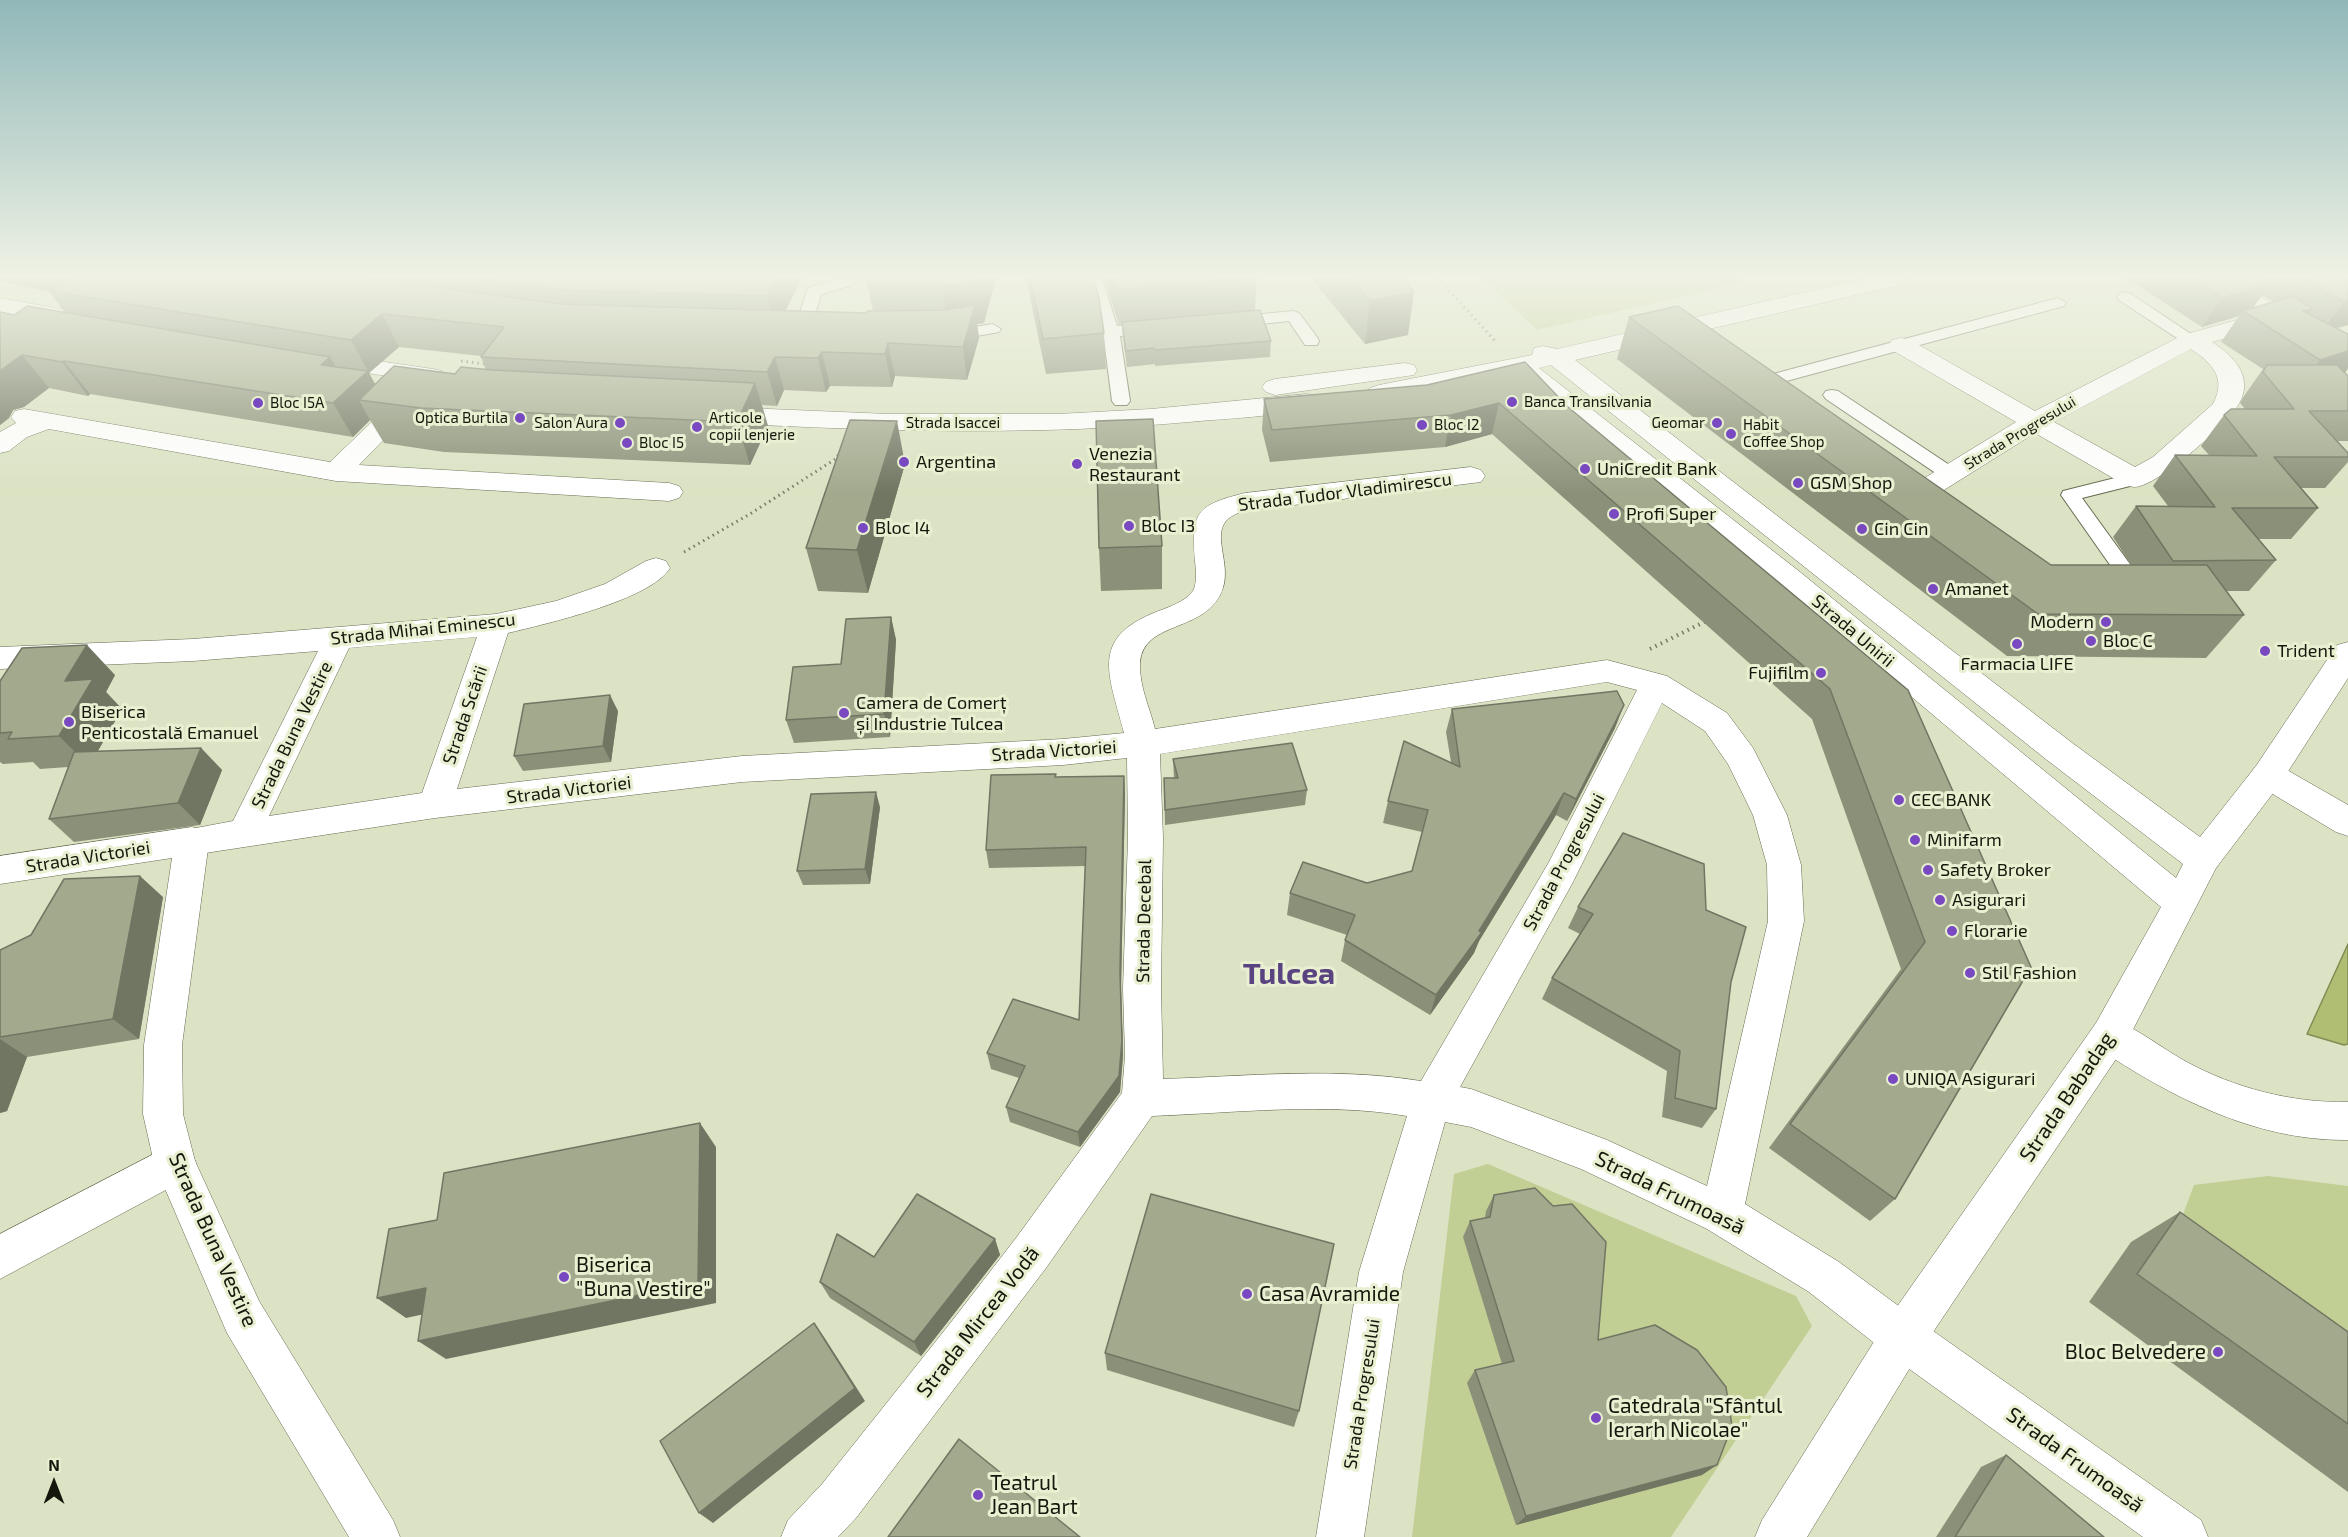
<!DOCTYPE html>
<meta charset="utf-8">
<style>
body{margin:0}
#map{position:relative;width:2348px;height:1537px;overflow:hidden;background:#dbe3c4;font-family:"Exo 2",sans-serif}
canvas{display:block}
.north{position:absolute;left:24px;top:1453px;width:60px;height:60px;-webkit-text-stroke:4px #e8f0d1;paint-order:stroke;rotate:0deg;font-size:16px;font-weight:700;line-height:24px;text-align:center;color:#15170c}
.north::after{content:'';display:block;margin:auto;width:21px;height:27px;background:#15170c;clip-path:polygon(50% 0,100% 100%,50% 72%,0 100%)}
</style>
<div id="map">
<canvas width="2348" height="1537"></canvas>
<div class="north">N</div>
</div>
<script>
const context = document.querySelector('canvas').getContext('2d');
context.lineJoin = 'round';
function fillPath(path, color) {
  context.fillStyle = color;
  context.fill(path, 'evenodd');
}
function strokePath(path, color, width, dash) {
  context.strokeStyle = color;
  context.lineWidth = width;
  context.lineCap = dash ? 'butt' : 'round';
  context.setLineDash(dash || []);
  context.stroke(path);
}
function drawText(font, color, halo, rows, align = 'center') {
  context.font = font + ' "Exo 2",sans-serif';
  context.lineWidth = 6;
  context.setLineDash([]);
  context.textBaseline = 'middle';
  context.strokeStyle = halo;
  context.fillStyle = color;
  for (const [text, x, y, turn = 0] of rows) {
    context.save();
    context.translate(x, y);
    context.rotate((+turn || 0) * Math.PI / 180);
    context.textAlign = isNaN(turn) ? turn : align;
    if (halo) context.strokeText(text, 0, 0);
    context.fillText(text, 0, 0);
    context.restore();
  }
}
const green = new Path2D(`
 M1481 278H1736L1742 283 1537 330Z
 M1488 1164 1796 1296 1812 1326 1671 1537H1412L1454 1174Z
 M2268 1176 2348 1186V1359L2176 1233 2194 1185Z`);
const water = new Path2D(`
 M2348 944V1044L2344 1045 2307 1034Z`);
const pathFar1 = new Path2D(`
 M1438 278 1496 342
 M461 361 486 364
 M684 552 750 514 837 458 839 453`);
const path = new Path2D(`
 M1650 649 1708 620`);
const lane = new Path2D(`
 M840 278H861L849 286 821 294 809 335 810 337 802 342 794 340 792 337 808 288Z
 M1086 278H1102L1117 326 1151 323 1159 328 1151 333 1120 336 1130 401 1127 405H1115L1112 401 1103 332Z
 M2125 292 2131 294 2200 340 2198 344H2186L2119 300 2117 297 2119 294Z
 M2058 298 2066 303 2064 306 1753 390 1747 389 1744 385 1747 381Z
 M1293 311 1299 313 1317 337 1319 341 1317 345H1305L1289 321 1232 327 1224 322 1232 317Z
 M993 324 1001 329 999 332 949 341 941 336 949 331Z
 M1832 390 1838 391 1957 470 1959 474 1957 478H1943L1826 399 1823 395 1826 391Z
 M2135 473 2142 475 2144 479 2142 483 2082 498 2132 567 2129 572 2122 574 2115 572 2061 495 2063 491Z`);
const street = new Path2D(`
 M2273 310 2281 312 2285 317 2281 322 2212 342C2226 351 2244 366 2244 384 2245 394 2239 406 2232 413 2216 433 2166 477 2143 485 2136 488 2132 487 2125 485L2035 433 1912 510 1902 513 1892 510 1888 504 1892 498 2016 422 1892 350 1889 345 1892 340 1901 338 1910 340 2035 411 2183 335ZM2191 349C2212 363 2227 378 2213 404L2153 457 2135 467 2054 422Z
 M409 392 418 395 422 400 359 465 669 483 679 486 683 492 679 498 669 501 336 481 49 429 27 437 9 451 0 453V432L16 423 11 417 15 411 24 409 330 462 400 395Z
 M1471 467 1481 470 1485 476 1481 482 1245 511C1201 522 1233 557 1223 588 1208 634 1143 619 1140 663 1139 686 1150 708 1155 729L1607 660 1667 676 1727 713 1753 748 1787 815 1801 865 1804 921 1745 1204 1839 1262 1919 1321 2201 1520 2208 1537H2143L1887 1353 1809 1292 1707 1229 1581 1169 1471 1127 1445 1122 1403 1272 1364 1537H1316L1359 1272 1407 1116C1326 1102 1234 1113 1152 1116L1046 1268 856 1518 838 1537H781L788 1520 822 1484 952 1321 1016 1238 1122 1093 1125 1056 1123 989 1128 838 1127 758 1063 765 742 782 435 818 192 855 180 851 175 841 180 831 233 821 318 651 193 661 0 669V647L193 639 496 614 556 601 605 584 646 561 656 558 666 561 670 568C651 600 545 624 508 633L457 789 742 756 1063 739 1124 733C1108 671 1088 636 1164 609 1174 605 1189 599 1194 589 1197 580 1196 570 1195 561 1191 511 1197 505 1245 493ZM477 637 422 793 269 816 349 648ZM1607 682 1637 690 1549 862 1421 1081C1336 1067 1249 1076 1163 1079L1161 989 1163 838 1160 754ZM1662 703 1705 731 1728 764 1753 815 1767 865 1768 921 1707 1186 1607 1140 1471 1089 1460 1087 1573 882Z
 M2268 762 2280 766 2348 805V836L2336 832 2256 784 2251 775 2256 766Z
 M2110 1018C2137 1028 2160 1047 2185 1061 2234 1088 2292 1103 2348 1102V1140C2255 1141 2171 1097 2096 1047L2091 1035 2096 1023Z
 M175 1143 190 1149 196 1163 190 1177 0 1279V1234Z`);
const secondary = new Path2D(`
 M192 827 204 831 209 841 182 1045 183 1114 195 1161 259 1301 393 1520 400 1537H349L227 1333 154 1163 143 1114 144 1045 172 858 0 884V856Z`);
const primary = new Path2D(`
 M1868 278H1910L1907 283 1899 285 1575 360 2071 742 2200 837 2256 766 2337 645 2348 642V678L2280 784 2216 868 2124 1047 1919 1353 1807 1537H1755L1762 1520 1887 1321 2096 1023 2161 907 1780 586 1515 373 1379 401 1370 398 1366 393 1370 388 1379 385 1532 355 1534 348 1543 346 1557 349ZM1551 365 2047 760 2183 864 2176 878 1800 572 1539 368Z
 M2203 278H2230L2348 351V369L2339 367 2206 283Z
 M0 298 66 310 74 312 78 317 74 322 66 324 0 312Z
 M330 354 433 369 442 371 445 376 442 381 433 383 321 366 318 361 321 356Z
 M1405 363 1414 365 1417 370 1414 375 1275 395 1266 392 1262 387 1266 382 1275 379Z
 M1307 394 1316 397 1320 402 1316 407C1276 417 1231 418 1189 422 1034 436 877 431 721 423L712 421 708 415 712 409 721 407 889 414H1058L1151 409Z`);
const wall = new Path2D(`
 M0 278H801V280L785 311 867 313 873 311 868 287 996 278 984 323 977 324 979 338 967 380 895 376 892 387 830 386 826 392 784 390 777 406 762 405 768 426 750 465 444 452 384 443 370 420 353 437 90 394 88 396 49 388 24 407 13 410 9 418 0 425V312L14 315 65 313 50 292 0 281ZM399 347 481 356V357L486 370 375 385 369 373Z
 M1026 278H1093L1104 333 1106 369 1046 374Z
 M1104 278H1257L1255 310 1271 341 1270 357 1155 366V364L1127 367 1123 338 1122 324 1119 325Z
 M1311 278H1402L1408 335 1365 344Z
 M2126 278H2348V325L2336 328 2348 368 2345 373 2348 376V441H2338L2348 453V462L2325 488H2301L2318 508 2291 539H2258L2276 560 2249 591H2226L2244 615 2206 658 2007 656 1617 359 1629 317 2051 565H2131L2113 537 2136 506H2168L2153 486 2175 455H2209L2201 446 2224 415 2245 409 2240 403 2244 396 2263 369 2221 342 2239 316 2202 327ZM2262 295 2273 302 2253 308Z
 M1427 385 1568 407 1908 690 2031 967 1895 1199 1870 1221 1769 1148 1901 969 1812 719 1492 434 1445 447 1270 462 1262 430 1264 399Z
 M905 464 868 593 818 591 806 548Z
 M1162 546V589L1101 591 1099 548Z
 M891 617 896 640 890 737 794 743 786 720 841 664Z
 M115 675 106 692 122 709 98 751 201 748 222 770 200 825 74 842 49 819 68 767 40 769 33 762 3 764 0 762V681Z
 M1452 709 1615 728 1567 821 1556 815 1479 941 1474 953 1430 1015 1341 961 1345 940 1347 935 1287 915 1290 893 1367 883 1412 871 1422 832 1383 823 1388 801 1451 762 1446 732Z
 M618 711 611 762 523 771 514 756Z
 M1173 759 1307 790 1305 805 1165 825 1164 778H1174Z
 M1124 776 1125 794 1121 989 1123 1056 1120 1092 1080 1147 1010 1122 1006 1107 1019 1078 991 1069 987 1053 1079 1020 1085 866 989 868 986 850 1056 777Z
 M880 807 870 884 803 885 797 871Z
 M163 897 139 1039 27 1057 7 1111 0 1113V950Z
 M1578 907 1706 910 1731 982 1716 1109 1702 1128 1662 1117 1667 1071 1542 999 1552 978 1580 934 1568 928Z
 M1494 1195 1598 1340 1702 1475 1516 1525 1467 1383 1475 1370 1502 1364 1463 1237 1470 1221 1485 1218 1486 1211Z
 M2180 1212 2348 1332V1492L2089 1302 2131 1242Z
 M995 1239 1000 1255 921 1356 830 1298 820 1282Z
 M1105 1353 1299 1411 1294 1427 1107 1370Z
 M2006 1455 2104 1537H1936L1981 1467Z`);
const shadedWall = new Path2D(`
 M777 278H801V280L776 329 767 296Z
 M979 278H996L984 323 977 324 979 338 967 380 963 347 949 329 942 286Z
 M2271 283 2249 313 2243 311 2239 316 2202 327 2222 298Z
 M1414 292 1408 335 1365 344 1370 301Z
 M2348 301V325L2321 332 2344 302Z
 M2313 309 2291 339 2303 311Z
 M382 314 399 347 369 373 351 340Z
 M888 343 895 376 892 387 885 354Z
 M2348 351V368L2343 375 2296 390 2320 360Z
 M822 352 830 386 826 392 818 358Z
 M22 355 49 388 24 407 13 410 9 418 0 425V371Z
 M330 357 349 389 368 371 386 404 359 400 370 420 353 437 333 403 321 365Z
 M775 357 784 390 777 406 767 372Z
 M64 361 90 394 88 396 62 362Z
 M755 383 768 426 750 465 737 422Z
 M1499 403 1492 434 1445 447 1451 415Z
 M897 421 905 464 868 593 857 550Z
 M891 617 896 640 890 737 884 714Z
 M87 645 115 675 106 692 122 709 89 766 59 736 65 681Z
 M610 695 618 711 611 762 603 746Z
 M1624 705 1615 728 1567 821 1576 799Z
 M201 748 222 770 200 825 178 803Z
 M1124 776 1125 794 1121 989 1123 1056 1120 1092 1080 1147 1078 1132 1120 972Z
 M876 792 880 807 870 884 865 869Z
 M1564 793 1556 815 1479 941 1474 953 1430 1015 1436 995 1479 931Z
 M140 876 163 897 139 1039 113 1019Z
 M0 1039 27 1057 7 1111 0 1113Z
 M700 1123 716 1147V1303L446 1359 418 1341Z
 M995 1239 1000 1255 921 1356 914 1342Z
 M426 1288 453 1308 406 1318 377 1298Z
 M814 1323 824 1337 865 1401 713 1523 699 1513Z
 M1717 1465 1702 1475 1516 1525 1526 1516Z`);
const building = new Path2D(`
 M69 278H368L561 304 867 313V311L944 310 975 305 963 347 888 343 885 354 822 352 818 358 775 357 767 372 481 357 504 327 382 314 351 340 49 291Z
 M474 278H777L767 296 562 290Z
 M869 278H979L978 281 942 286 868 287Z
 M1030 278H1093L1099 298 1104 333 1043 339Z
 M1114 278H1249L1117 290Z
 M1350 278H1402L1414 292 1370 301Z
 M2191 278H2262L2271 283 2222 298Z
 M2304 278H2348V301L2344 302Z
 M2293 296 2313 309 2303 311 2348 334V351L2320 360 2243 311Z
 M27 306 330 357 321 365 368 371 333 403 64 361 62 362 22 355 0 371V312L14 315Z
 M1678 306 2051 565H2207L2244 615 2038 614 1629 317Z
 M1260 310 1271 341 1155 350 1154 348 1126 351 1122 322Z
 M1525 362 1568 407 1908 690 2031 967 1895 1199 1790 1124 1925 942 1830 689 1499 403 1451 415 1272 430 1264 399 1427 385Z
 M2267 365H2337L2348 376V411H2309L2348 453V457H2274L2318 508H2232L2276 560 2173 561 2136 506 2215 507 2175 455 2257 456 2224 415 2231 409H2294L2263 372Z
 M394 366 455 374 461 367 492 370 755 383 737 422 421 408 359 400Z
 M1153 419 1162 546 1099 548 1096 421Z
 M850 420 897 421 857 550 806 548Z
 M891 617 884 714 786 720 793 667 841 664 846 619Z
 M87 645 65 681 93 679 59 736 8 739 12 732 0 733V681L22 648Z
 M1617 691 1624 705 1576 799 1564 793 1479 931 1482 932 1436 995 1345 940 1355 915 1290 893 1303 862 1367 883 1412 871 1428 810 1388 801 1404 741 1460 767 1452 709Z
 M610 695 603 746 514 756 524 704Z
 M1292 743 1307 790 1165 810 1164 778H1178L1173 759Z
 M201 748 178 803 49 819 74 752Z
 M1056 774 1055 777 1124 776 1120 972 1122 1040 1119 1076 1078 1132 1006 1107 1025 1066 987 1053 1013 999 1079 1020 1086 847 986 850 991 775Z
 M876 792 865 869 797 871 811 794Z
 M1623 833 1704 864 1706 910 1746 927 1731 982 1716 1109 1675 1098 1680 1051 1552 978 1593 914 1578 907Z
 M140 876 113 1019 0 1037V950L31 935 64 879Z
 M700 1123 698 1283 418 1341 426 1288 377 1298 389 1229 437 1220 444 1173Z
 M1535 1188 1553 1206 1572 1204 1606 1242 1598 1340 1655 1325 1697 1350 1726 1387 1732 1426 1717 1465 1526 1516 1475 1370 1514 1361 1470 1221 1490 1217 1494 1195Z
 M917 1194 995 1239 914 1342 820 1282 837 1234 874 1257Z
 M1151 1194 1334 1244 1299 1411 1105 1353Z
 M2180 1212 2348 1332V1424L2137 1274Z
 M814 1323 855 1388 699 1513 660 1441Z
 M959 1439 1080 1537H888Z
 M2006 1455 2104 1537H1955Z`);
const markers = [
 [1512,402,6,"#7949c1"],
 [258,403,6,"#7949c1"],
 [520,418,6,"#7949c1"],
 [620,423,6,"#7949c1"],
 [1717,423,6,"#7949c1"],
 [1422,425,6,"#7949c1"],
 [697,427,6,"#7949c1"],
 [1731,434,6,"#7949c1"],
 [627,443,6,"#7949c1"],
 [904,462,6,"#7949c1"],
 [1077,464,6,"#7949c1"],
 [1585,469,6,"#7949c1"],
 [1798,483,6,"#7949c1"],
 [1614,514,6,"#7949c1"],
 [1129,526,6,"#7949c1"],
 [863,528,6,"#7949c1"],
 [1862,529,6,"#7949c1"],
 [1933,589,6,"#7949c1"],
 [2106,622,6,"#7949c1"],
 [2091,641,6,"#7949c1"],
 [2017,644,6,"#7949c1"],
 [2265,651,6,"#7949c1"],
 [1821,673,6,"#7949c1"],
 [844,713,6,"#7949c1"],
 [69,722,6,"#7949c1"],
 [1899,800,6,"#7949c1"],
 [1915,840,6,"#7949c1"],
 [1928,870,6,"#7949c1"],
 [1940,900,6,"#7949c1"],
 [1952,931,6,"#7949c1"],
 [1970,973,6,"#7949c1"],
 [1893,1079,6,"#7949c1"],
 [564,1277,6,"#7949c1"],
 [1247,1294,6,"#7949c1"],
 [2218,1352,6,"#7949c1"],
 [1596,1418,6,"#7949c1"],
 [978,1495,6,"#7949c1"]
];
const farPoinames = [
 ["Banca Transilvania",1524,402],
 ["Bloc I5A",270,403],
 ["Optica Burtila",508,418,"right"],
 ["Articole",709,418],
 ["copii lenjerie",709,435],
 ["Salon Aura",608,423,"right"],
 ["Geomar",1705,423,"right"],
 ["Bloc I2",1434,425],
 ["Habit",1743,425],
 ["Coffee Shop",1743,442],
 ["Bloc I5",639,443]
];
const farStreetnames = [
 ["Strada Isaccei",953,423],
 ["Strada Progresului",2020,433,-31]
];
const poiNames = [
 ["Venezia",1089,454],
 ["Restaurant",1089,475],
 ["Argentina",916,462],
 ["UniCredit Bank",1597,469],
 ["GSM Shop",1810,483],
 ["Profi Super",1626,514],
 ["Bloc I3",1141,526],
 ["Bloc I4",875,528],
 ["Cin Cin",1874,529],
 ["Amanet",1945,589],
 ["Modern",2094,622,"right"],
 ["Bloc C",2103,641],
 ["Trident",2277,651],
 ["Farmacia LIFE",2017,664,"center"],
 ["Fujifilm",1809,673,"right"],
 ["Camera de Comerț",856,703],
 ["și Industrie Tulcea",856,724],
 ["Biserica",81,712],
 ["Penticostală Emanuel",81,733],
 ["CEC BANK",1911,800],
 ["Minifarm",1927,840],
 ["Safety Broker",1940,870],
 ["Asigurari",1952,900],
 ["Florarie",1964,931],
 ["Stil Fashion",1982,973],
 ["UNIQA Asigurari",1905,1079]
];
const streetNames = [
 ["Strada Tudor Vladimirescu",1345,492,-7],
 ["Strada Mihai Eminescu",423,629,-6],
 ["Strada Unirii",1853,631,40],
 ["Strada Scării",465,715,-71],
 ["Strada Buna Vestire",292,735,-64],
 ["Strada Victoriei",1054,751,-4],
 ["Strada Victoriei",569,790,-7],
 ["Strada Victoriei",88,857,-9],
 ["Strada Progresului",1564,862,-62],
 ["Strada Decebal",1144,921,-89],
 ["Strada Progresului",1362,1394,-81]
];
const nearStreetnames = [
 ["Strada Babadag",2067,1097,-56],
 ["Strada Frumoasă",1670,1193,26],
 ["Strada Buna Vestire",213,1240,66],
 ["Strada Mircea Vodă",978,1322,-52],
 ["Strada Frumoasă",2075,1460,36]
];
const nearPoinames = [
 ["Biserica",576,1265],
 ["\"Buna Vestire\"",576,1289],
 ["Casa Avramide",1259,1294],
 ["Bloc Belvedere",2206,1352,"right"],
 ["Catedrala \"Sfântul",1608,1406],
 ["Ierarh Nicolae\"",1608,1430],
 ["Teatrul",990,1483],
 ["Jean Bart",990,1507]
];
const townNames = [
 ["Tulcea",1289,974]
];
fillPath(green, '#c1ce94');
fillPath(water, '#afbe72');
strokePath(water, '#818c53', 1.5);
strokePath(lane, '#656b51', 2);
strokePath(street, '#656b51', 1);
strokePath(secondary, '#656b51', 1);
strokePath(primary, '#656b51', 1);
strokePath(pathFar1, '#777c67', 3, [1.5, 4]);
strokePath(path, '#777c67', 4, [1.5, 4.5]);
fillPath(lane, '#fff');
fillPath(street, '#fff');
fillPath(secondary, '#fff');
fillPath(primary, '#fff');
fillPath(wall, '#8b9179');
fillPath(shadedWall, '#717663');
fillPath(building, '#a2a98d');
strokePath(building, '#717663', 1.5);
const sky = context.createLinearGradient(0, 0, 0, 493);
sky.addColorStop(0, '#91b8b9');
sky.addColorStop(0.56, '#eff2e4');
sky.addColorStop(1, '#eff2e400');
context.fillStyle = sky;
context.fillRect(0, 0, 2348, 493);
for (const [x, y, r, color] of markers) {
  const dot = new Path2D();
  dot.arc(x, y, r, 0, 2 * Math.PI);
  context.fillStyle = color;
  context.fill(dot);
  strokePath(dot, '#e8f0d1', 2);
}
drawText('15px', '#15170c', '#e8f0d1', farPoinames, 'left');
drawText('15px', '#15170c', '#e8f0d1', farStreetnames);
drawText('18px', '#15170c', '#e8f0d1', poiNames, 'left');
drawText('18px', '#15170c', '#e8f0d1', streetNames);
drawText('21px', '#15170c', '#e8f0d1', nearStreetnames);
drawText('21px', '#15170c', '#e8f0d1', nearPoinames, 'left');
drawText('bold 30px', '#594380', '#e8f0d1', townNames);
</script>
